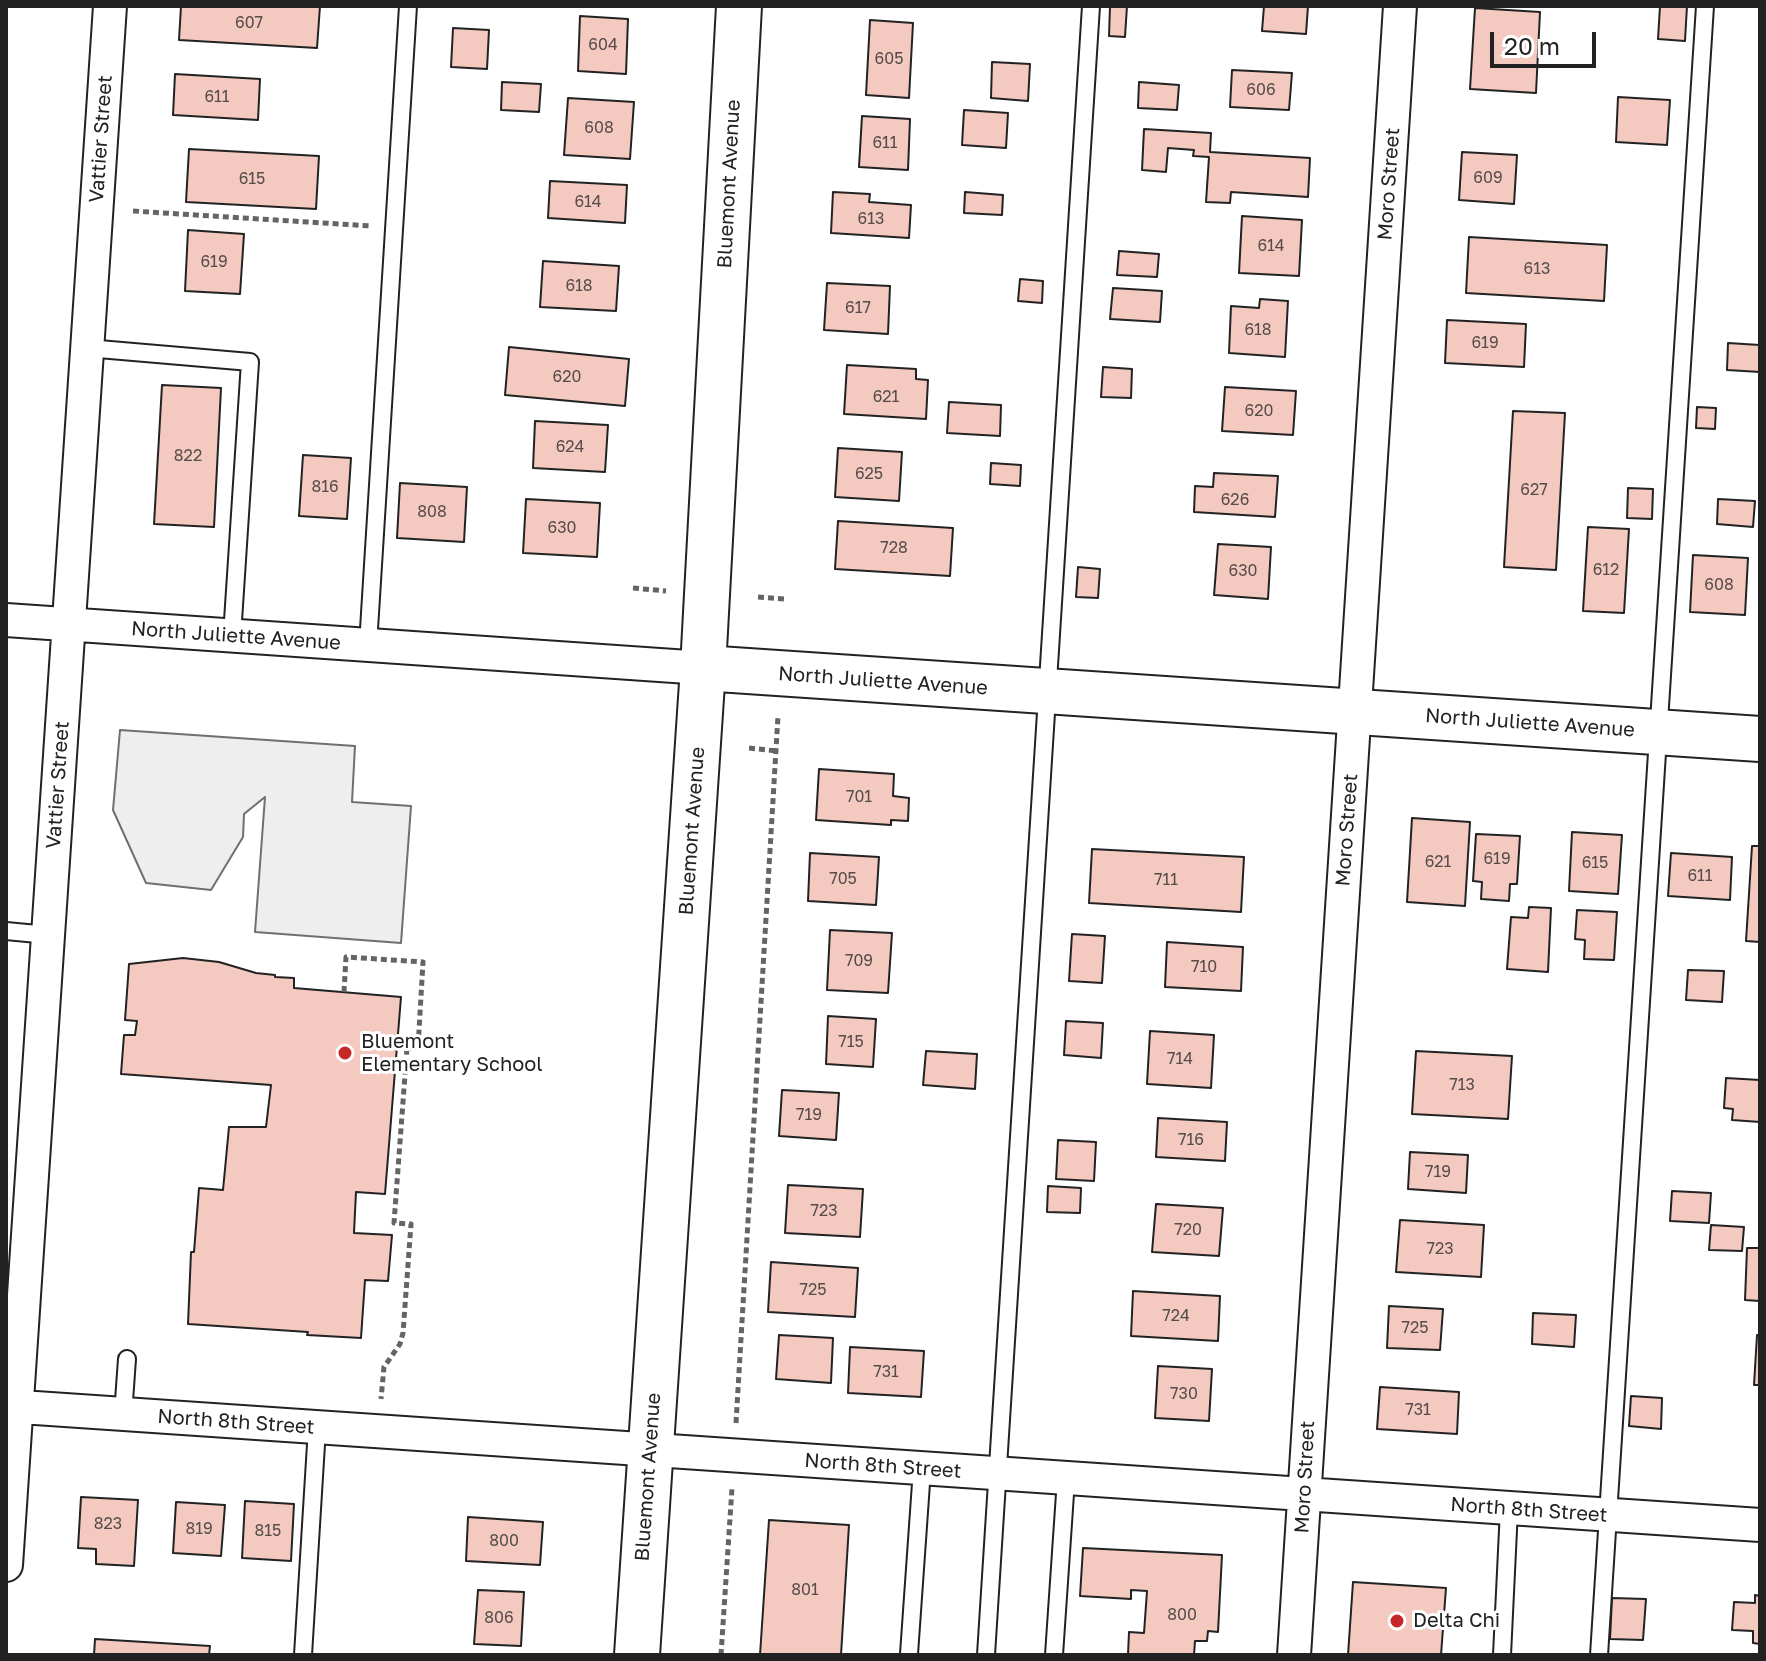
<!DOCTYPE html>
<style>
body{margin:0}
#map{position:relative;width:1766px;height:1661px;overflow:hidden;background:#fff;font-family:"Golos Text",sans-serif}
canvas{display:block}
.frame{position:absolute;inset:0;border:8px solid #222;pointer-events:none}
.scale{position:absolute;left:1490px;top:32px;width:106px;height:36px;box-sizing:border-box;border:4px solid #222;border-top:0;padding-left:10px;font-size:24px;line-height:28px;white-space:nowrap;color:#222;-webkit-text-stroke:6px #fff;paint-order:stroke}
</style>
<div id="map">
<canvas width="1766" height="1661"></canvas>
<div class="frame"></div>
<div class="scale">20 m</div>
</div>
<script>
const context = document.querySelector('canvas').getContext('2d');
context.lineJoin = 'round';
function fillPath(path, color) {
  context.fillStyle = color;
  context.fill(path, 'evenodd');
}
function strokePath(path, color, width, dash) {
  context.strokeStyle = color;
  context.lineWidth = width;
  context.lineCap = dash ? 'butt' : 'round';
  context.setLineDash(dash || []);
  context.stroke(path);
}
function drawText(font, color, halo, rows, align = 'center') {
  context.font = font + ' "Golos Text",sans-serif';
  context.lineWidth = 6;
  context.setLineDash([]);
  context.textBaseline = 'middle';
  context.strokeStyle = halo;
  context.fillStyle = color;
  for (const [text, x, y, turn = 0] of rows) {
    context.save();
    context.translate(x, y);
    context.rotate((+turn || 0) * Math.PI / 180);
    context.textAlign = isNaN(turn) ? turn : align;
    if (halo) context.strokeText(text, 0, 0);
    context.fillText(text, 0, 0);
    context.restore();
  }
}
const green = new Path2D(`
 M120 730 355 746 352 802 411 806 401 943 255 932 265 797 244 814 243 837 211 890 146 883 113 810Z`);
const building = new Path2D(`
 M181 6H320L317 48 179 40Z
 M1110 6H1127L1125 37 1109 36Z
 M1264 6H1308L1306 34 1262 31Z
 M1660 6H1687L1685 41 1658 39Z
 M1475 8 1540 12 1536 93 1470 89Z
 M580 16 628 19 626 74 578 71Z
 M870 20 913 23 909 98 866 95Z
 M453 28 489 30 487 69 451 67Z
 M992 62 1030 64 1028 101 991 98Z
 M1232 70 1292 73 1289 110 1230 107Z
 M175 74 260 79 258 120 173 115Z
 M502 82 541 84 539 112 501 110Z
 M1139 82 1179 85 1177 110 1138 108Z
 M1618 97 1670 100 1667 145 1616 142Z
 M568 98 634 102 630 159 564 155Z
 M964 110 1008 113 1006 148 962 145Z
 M862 116 910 119 908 170 859 167Z
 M1144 129 1211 133 1210 152 1310 158 1308 197 1231 192 1230 203 1206 202 1209 157 1193 156 1194 150 1168 148 1166 172 1142 170Z
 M189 149 319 156 316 209 186 202Z
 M1462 152 1517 155 1514 204 1459 200Z
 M550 181 627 185 625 223 548 218Z
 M833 192 870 194 869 202 911 205 909 238 831 233Z
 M965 192 1003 195 1002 215 964 213Z
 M1242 216 1302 220 1299 276 1239 273Z
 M188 230 244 234 240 294 185 291Z
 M1469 237 1607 245 1604 301 1466 293Z
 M1119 251 1159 254 1157 277 1117 275Z
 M543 261 619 266 616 311 540 307Z
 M1020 279 1043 281 1042 303 1018 301Z
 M827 283 890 286 888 334 824 330Z
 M1113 288 1162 291 1160 322 1110 319Z
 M1260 299 1288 301 1285 357 1229 353 1231 306 1259 308Z
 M1447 320 1526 324 1524 367 1445 363Z
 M1728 343 1760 345V372L1727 370Z
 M509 347 629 359 625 406 505 395Z
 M847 365 916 369V379L928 380 926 419 844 414Z
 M1103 367 1132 369 1131 398 1101 397Z
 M162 385 221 388 214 527 154 524Z
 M1225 387 1296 391 1293 435 1222 431Z
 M949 402 1001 405 1000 436 947 433Z
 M1697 407 1716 408 1715 429 1696 428Z
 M1513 411 1565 413 1556 570 1504 567Z
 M535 421 608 425 605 472 533 468Z
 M838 448 902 452 899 501 835 497Z
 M303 455 351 458 347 519 299 516Z
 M991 463 1021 465 1020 486 990 484Z
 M1214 473 1278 476 1275 517 1194 512 1195 486 1213 487Z
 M400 483 467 487 464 542 397 538Z
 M1628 488 1653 489 1652 519 1627 518Z
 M526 499 600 503 597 557 523 553Z
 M1718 499 1755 501 1753 527 1717 524Z
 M838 521 953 528 950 576 835 569Z
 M1588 527 1629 529 1624 613 1583 611Z
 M1218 544 1271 547 1268 599 1214 595Z
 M1693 555 1748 558 1745 615 1690 612Z
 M1078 567 1100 569 1098 598 1076 597Z
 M819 769 894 774 893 796 909 798 908 821 891 820V825L816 820Z
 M1412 818 1470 822 1465 906 1407 902Z
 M1572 832 1622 835 1618 894 1569 891Z
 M1476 834 1520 836 1517 884H1510L1509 901 1481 899 1482 882 1473 881Z
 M1752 846H1760V942L1746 941Z
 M1092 849 1244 857 1241 912 1089 903Z
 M810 853 879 857 876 905 808 901Z
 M1671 853 1732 857 1730 900 1668 896Z
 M1529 907 1551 908 1548 972 1507 969 1511 917 1528 918Z
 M1577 910 1617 912 1614 960 1584 959 1585 940 1575 939Z
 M830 930 892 933 888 993 827 990Z
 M1072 934 1105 936 1102 983 1069 981Z
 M1167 942 1243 947 1241 991 1165 987Z
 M183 958 219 962 256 973 275 975V977L294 978V988L401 997 385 1194 356 1192 354 1233 392 1235 388 1281 365 1280 361 1338 307 1335 308 1332 188 1324 191 1252H194L199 1188 223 1190 229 1127H266L271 1085 121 1074 124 1035H135L137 1021 125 1020 129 964Z
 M1688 970 1724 971 1722 1002 1686 1000Z
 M828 1016 876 1019 873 1067 826 1064Z
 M1066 1021 1103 1023 1101 1058 1064 1055Z
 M1150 1031 1214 1035 1211 1088 1147 1084Z
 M926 1051 977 1054 975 1089 923 1085Z
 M1416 1051 1512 1056 1508 1119 1412 1114Z
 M1726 1078 1760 1080V1122L1732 1120 1733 1109 1724 1108Z
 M782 1090 839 1093 836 1140 779 1136Z
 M1158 1118 1227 1122 1225 1161 1156 1157Z
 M1058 1140 1096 1142 1094 1181 1056 1179Z
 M1410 1152 1468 1155 1466 1193 1408 1189Z
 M788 1185 863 1189 860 1237 785 1233Z
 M1048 1186 1081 1188 1080 1213 1047 1212Z
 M1672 1191 1711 1193 1709 1223 1670 1221Z
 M1156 1204 1223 1208 1219 1256 1152 1252Z
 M1400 1220 1484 1225 1481 1277 1396 1272Z
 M1711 1225 1744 1227 1742 1251 1709 1250Z
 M1747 1248H1760V1301L1745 1300Z
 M771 1262 858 1268 855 1317 768 1312Z
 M1133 1291 1220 1296 1218 1341 1131 1336Z
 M1389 1306 1443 1309 1440 1350 1387 1348Z
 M1533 1313 1576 1315 1574 1347 1532 1344Z
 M779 1335 833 1338 831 1383 776 1379Z
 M1757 1335H1760V1385H1754Z
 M850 1347 924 1351 921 1397 848 1393Z
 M1158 1366 1212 1369 1209 1421 1155 1418Z
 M1380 1387 1459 1392 1457 1434 1377 1429Z
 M1631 1396 1662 1398 1661 1429 1629 1426Z
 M81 1497 138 1500 134 1566 96 1564V1549L78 1548Z
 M245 1501 294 1504 291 1561 242 1558Z
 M176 1502 225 1505 221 1556 173 1553Z
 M468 1517 543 1522 540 1565 466 1561Z
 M769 1520 849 1525 841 1655H760Z
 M1083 1548 1222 1555 1218 1632 1208 1631 1207 1641H1195L1194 1655H1128L1129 1632 1144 1633 1147 1591 1131 1590V1599L1080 1596Z
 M1353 1582 1446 1588 1441 1655H1348Z
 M478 1590 524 1592 521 1646 474 1644Z
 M1755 1595 1760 1596V1644L1753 1643V1631L1732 1630 1734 1602 1755 1603Z
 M1612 1598 1646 1599 1643 1640 1610 1639Z
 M95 1639 210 1646 209 1655H94Z`);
const path = new Path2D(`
 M133 211 371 226
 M633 588 666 591
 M758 597 785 599
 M749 748 777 751
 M344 992 346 957 423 962 418 1048H407L394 1223 411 1224 403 1333 400 1344 384 1367 381 1399
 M736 1423 778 716
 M721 1655 732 1488`);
const lane = new Path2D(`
 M87 348 250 362 232 636
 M368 645 408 6
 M6 931 48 935
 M123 1415 127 1359
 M909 1654 922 1469
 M303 1655 317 1428
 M986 1655 1091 6
 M1054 1655 1066 1479
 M1502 1655 1509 1509
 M1599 1655 1705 6`);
const street = new Path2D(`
 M6 620 703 668
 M6 1406 1760 1525
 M6 1565 110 6
 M1294 1655 1400 6`);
const secondary = new Path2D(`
 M703 668 1760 739
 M637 1655 703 668 739 6`);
const markers = [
 [345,1053,8,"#c62828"],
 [1397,1621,8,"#c62828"]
];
const numberNames = [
 ["607",249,23],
 ["604",603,45],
 ["605",889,59],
 ["606",1261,90],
 ["611",217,97],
 ["608",599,128],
 ["611",885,143],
 ["609",1488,178],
 ["615",252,179],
 ["614",588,202],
 ["613",871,219],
 ["614",1271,246],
 ["619",214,262],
 ["613",1537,269],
 ["618",579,286],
 ["617",858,308],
 ["618",1258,330],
 ["619",1485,343],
 ["620",567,377],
 ["621",886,397],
 ["620",1259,411],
 ["624",570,447],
 ["822",188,456],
 ["625",869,474],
 ["816",325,487],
 ["627",1534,490],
 ["626",1235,500],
 ["808",432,512],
 ["630",562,528],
 ["728",894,548],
 ["612",1606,570],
 ["630",1243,571],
 ["608",1719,585],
 ["701",859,797],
 ["619",1497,859],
 ["621",1438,862],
 ["615",1595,863],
 ["611",1700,876],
 ["705",843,879],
 ["711",1166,880],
 ["709",859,961],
 ["710",1204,967],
 ["715",851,1042],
 ["714",1180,1059],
 ["713",1462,1085],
 ["719",809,1115],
 ["716",1191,1140],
 ["719",1438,1172],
 ["723",824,1211],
 ["720",1188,1230],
 ["723",1440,1249],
 ["725",813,1290],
 ["724",1176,1316],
 ["725",1415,1328],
 ["731",886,1372],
 ["730",1184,1394],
 ["731",1418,1410],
 ["823",108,1524],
 ["819",199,1529],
 ["815",268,1531],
 ["800",504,1541],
 ["801",805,1590],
 ["800",1182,1615],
 ["806",499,1618]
];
const streetNames = [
 ["Vattier Street",101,139,-86],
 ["Bluemont Avenue",729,184,-87],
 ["Moro Street",1389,184,-86],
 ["North Juliette Avenue",236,636,4],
 ["North Juliette Avenue",883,681,4],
 ["North Juliette Avenue",1530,723,4],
 ["Vattier Street",58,785,-86],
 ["Moro Street",1347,830,-86],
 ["Bluemont Avenue",692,831,-86],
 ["North 8th Street",236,1422,4],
 ["North 8th Street",883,1466,4],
 ["Bluemont Avenue",648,1477,-86],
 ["Moro Street",1305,1477,-87],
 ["North 8th Street",1529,1510,4]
];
const poiNames = [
 ["Bluemont",361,1042],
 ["Elementary School",361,1065],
 ["Delta Chi",1413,1621]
];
fillPath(green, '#eee');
strokePath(green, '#6f6f6f', 2);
fillPath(building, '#f3c9c0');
strokePath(building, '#222', 2);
strokePath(lane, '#222', 20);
strokePath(street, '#222', 36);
strokePath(secondary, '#222', 48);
strokePath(path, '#646464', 5, [6, 4]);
strokePath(lane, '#fff', 16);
strokePath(street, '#fff', 32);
strokePath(secondary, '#fff', 44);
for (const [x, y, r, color] of markers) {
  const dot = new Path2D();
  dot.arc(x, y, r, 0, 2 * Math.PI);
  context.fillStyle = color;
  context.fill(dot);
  strokePath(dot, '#fff', 3);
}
drawText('16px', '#564c4a', null, numberNames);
drawText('20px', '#222', '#fff', streetNames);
drawText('20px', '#222', '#fff', poiNames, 'left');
</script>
